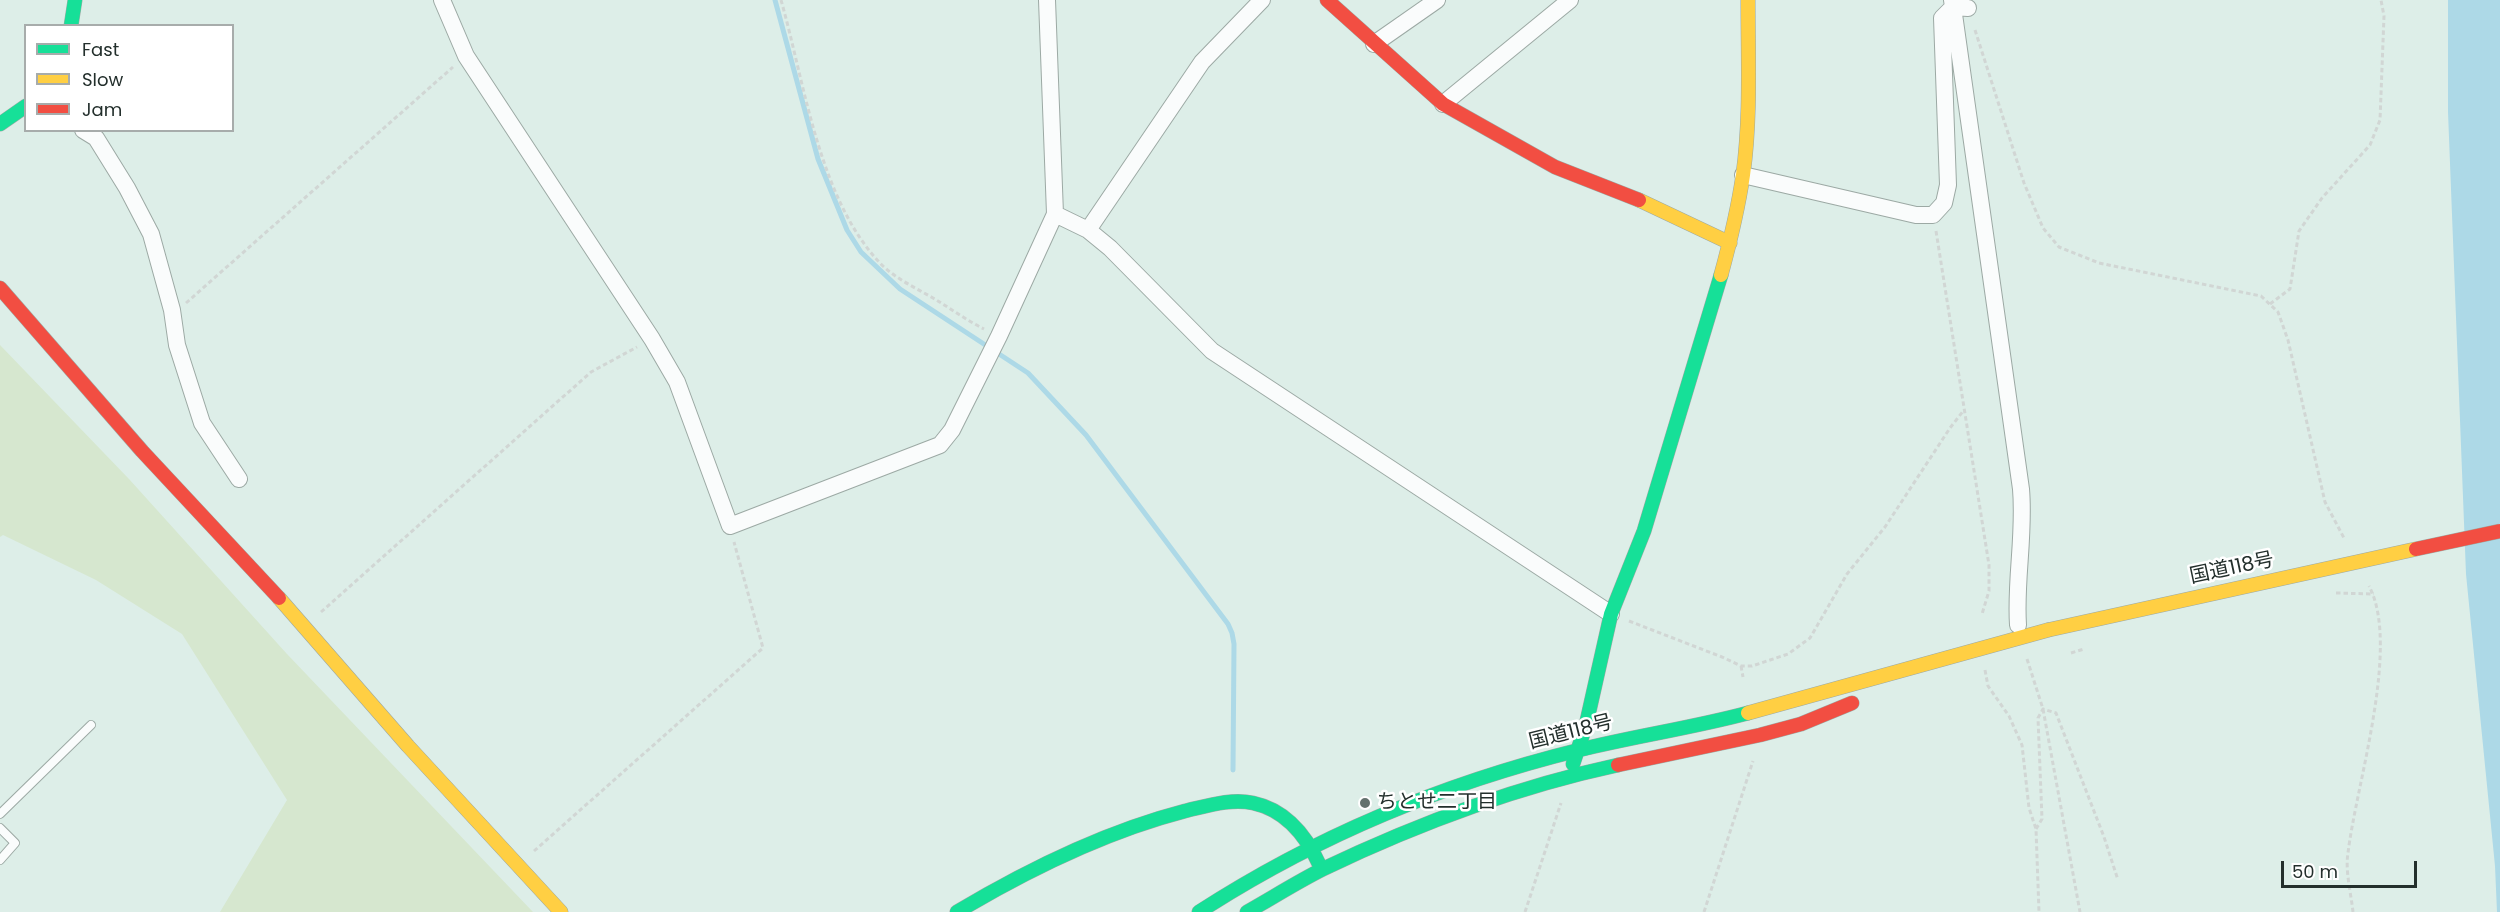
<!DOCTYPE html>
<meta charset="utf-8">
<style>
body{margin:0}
#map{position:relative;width:2500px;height:912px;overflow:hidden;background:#ddeee8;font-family:Poppins,sans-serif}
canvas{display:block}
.legend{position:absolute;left:24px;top:24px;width:210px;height:108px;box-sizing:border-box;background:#fff;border:2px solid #a7acab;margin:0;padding:8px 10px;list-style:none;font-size:18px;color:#232f2c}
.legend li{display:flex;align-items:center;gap:12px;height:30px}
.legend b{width:30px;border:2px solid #a7acab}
.scale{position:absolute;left:2281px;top:861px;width:136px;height:27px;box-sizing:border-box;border:3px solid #232f2c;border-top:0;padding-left:8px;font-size:18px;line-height:21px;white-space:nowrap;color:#232f2c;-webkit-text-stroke:4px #fff;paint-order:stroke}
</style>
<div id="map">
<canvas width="2500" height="912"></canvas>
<ul class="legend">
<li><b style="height:8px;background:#16e098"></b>Fast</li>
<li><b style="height:8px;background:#ffcf43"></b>Slow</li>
<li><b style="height:8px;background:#f24e42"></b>Jam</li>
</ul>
<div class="scale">50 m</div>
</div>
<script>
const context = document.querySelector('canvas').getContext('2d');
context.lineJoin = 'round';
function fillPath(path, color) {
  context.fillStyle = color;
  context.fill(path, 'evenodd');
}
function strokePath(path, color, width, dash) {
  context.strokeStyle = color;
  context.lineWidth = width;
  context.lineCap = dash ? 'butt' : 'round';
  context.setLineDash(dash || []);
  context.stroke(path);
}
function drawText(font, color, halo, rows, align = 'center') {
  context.font = font + ' Poppins,"Noto Sans JP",sans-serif';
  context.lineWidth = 5;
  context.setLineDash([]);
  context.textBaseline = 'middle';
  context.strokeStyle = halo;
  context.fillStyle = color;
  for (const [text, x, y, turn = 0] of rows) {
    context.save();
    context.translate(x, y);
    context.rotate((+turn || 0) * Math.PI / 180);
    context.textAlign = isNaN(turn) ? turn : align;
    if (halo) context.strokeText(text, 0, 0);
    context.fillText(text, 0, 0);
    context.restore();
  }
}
const green = new Path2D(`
 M0 345 129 479 287 654 533 912H220L287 800 182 634 96 580 3 535 0 537Z`);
const water = new Path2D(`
 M2448 0H2500V912H2497L2495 866 2466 574 2448 112Z`);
const stream = new Path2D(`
 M775 0 818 159 847 230 861 252 900 289 1028 373 1086 435 1228 624 1232 633 1234 644 1233 770`);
const path = new Path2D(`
 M781 0C805 84 819 202 883 266 898 280 916 288 933 298 950 308 966 320 984 329
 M1975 30 2024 183 2043 228 2059 247 2099 263 2261 296 2278 312 2288 340 2325 502 2345 540
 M1936 231 1989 565V591L1982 614
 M186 303 453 67
 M2270 304 2290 289 2299 231 2322 198 2370 145 2380 120 2384 16 2381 0
 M2336 593 2374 594
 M321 612 591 372 637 347
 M1629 621 1722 657 1741 666H1752L1788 654 1810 638 1847 574 1885 527 1950 428 1964 410
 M2071 653 2084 649
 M2027 659 2043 709 2080 912
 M1741 666 1743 677
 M1985 670 1988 686 2009 716 2022 745 2029 808 2036 829 2039 912
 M2036 829 2042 819 2038 718 2043 709 2056 713 2104 837 2118 880
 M534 851 763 648 734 542
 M1525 912 1561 803
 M1704 912 1753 761
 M2353 912C2351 893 2345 871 2348 853 2356 785 2401 646 2369 586`);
const lane = new Path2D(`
 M0 814 91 725
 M0 828 15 843 0 860`);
const street = new Path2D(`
 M442 0 466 56 652 339 677 382 730 526 940 445 952 430 999 336 1055 214 1047 0
 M1952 0 2021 489C2025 535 2015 580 2018 625
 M1374 44 1437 0
 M1443 104 1570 0
 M83 130 96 138 127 188 151 234 172 310 177 345 202 423 239 479
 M1743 175 1916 215H1933L1944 203 1948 185 1942 18 1953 7 1968 8
 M1055 214 1088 230 1110 248 1212 351 1611 614
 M1088 230 1202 62 1262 0`);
const fast = new Path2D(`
 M71 26 75 0
 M0 124 26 106
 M1573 764 1586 725 1611 614 1644 531 1721 275
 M957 912C1029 869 1104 832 1185 811 1207 806 1231 798 1253 803 1286 810 1307 837 1320 866
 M1199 912C1315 837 1445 783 1579 750 1635 736 1692 728 1748 713
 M1247 912C1272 898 1297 882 1323 869 1417 824 1516 787 1618 765`);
const slow = new Path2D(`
 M1639 200 1730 243
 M1721 275C1730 242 1738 209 1743 175 1751 118 1748 58 1748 0
 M279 598 408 746 561 912
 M1748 713 2048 630`);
const jam = new Path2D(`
 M1327 0 1443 104 1555 167 1639 200
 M0 288 142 451 279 598
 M1618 765 1760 735 1801 724 1852 703`);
const slowBridge = new Path2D(`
 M2048 630 2416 549`);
const jamBridge = new Path2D(`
 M2416 549 2500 531`);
const markers = [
 [1365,803,6,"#64726e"]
];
const streetNames = [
 ["国道118号",2232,569,-12],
 ["国道118号",1571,733,-14]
];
const poiNames = [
 ["ちとせ二丁目",1377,803]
];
fillPath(green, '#d6e7cf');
fillPath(water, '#add9e7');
strokePath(stream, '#add9e7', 5);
strokePath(lane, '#9ca9a4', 10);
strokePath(street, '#9ca9a4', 18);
strokePath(fast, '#9ca9a4', 15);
strokePath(slow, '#9ca9a4', 15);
strokePath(jam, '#9ca9a4', 15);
strokePath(path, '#d1d6d4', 3, [4.5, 3]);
strokePath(lane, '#fafcfc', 8);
strokePath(street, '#fafcfc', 16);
strokePath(fast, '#16e098', 14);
strokePath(slow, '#ffcf43', 14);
strokePath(jam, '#f24e42', 14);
strokePath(slowBridge, '#9ca9a4', 15, []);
strokePath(jamBridge, '#9ca9a4', 15, []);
strokePath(slowBridge, '#ffcf43', 14);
strokePath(jamBridge, '#f24e42', 14);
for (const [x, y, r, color] of markers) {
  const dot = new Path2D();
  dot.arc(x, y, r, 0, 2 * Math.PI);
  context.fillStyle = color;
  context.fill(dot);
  strokePath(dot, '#fff', 2);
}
drawText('20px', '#232f2c', '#fff', streetNames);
drawText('20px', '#232f2c', '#fff', poiNames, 'left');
</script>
